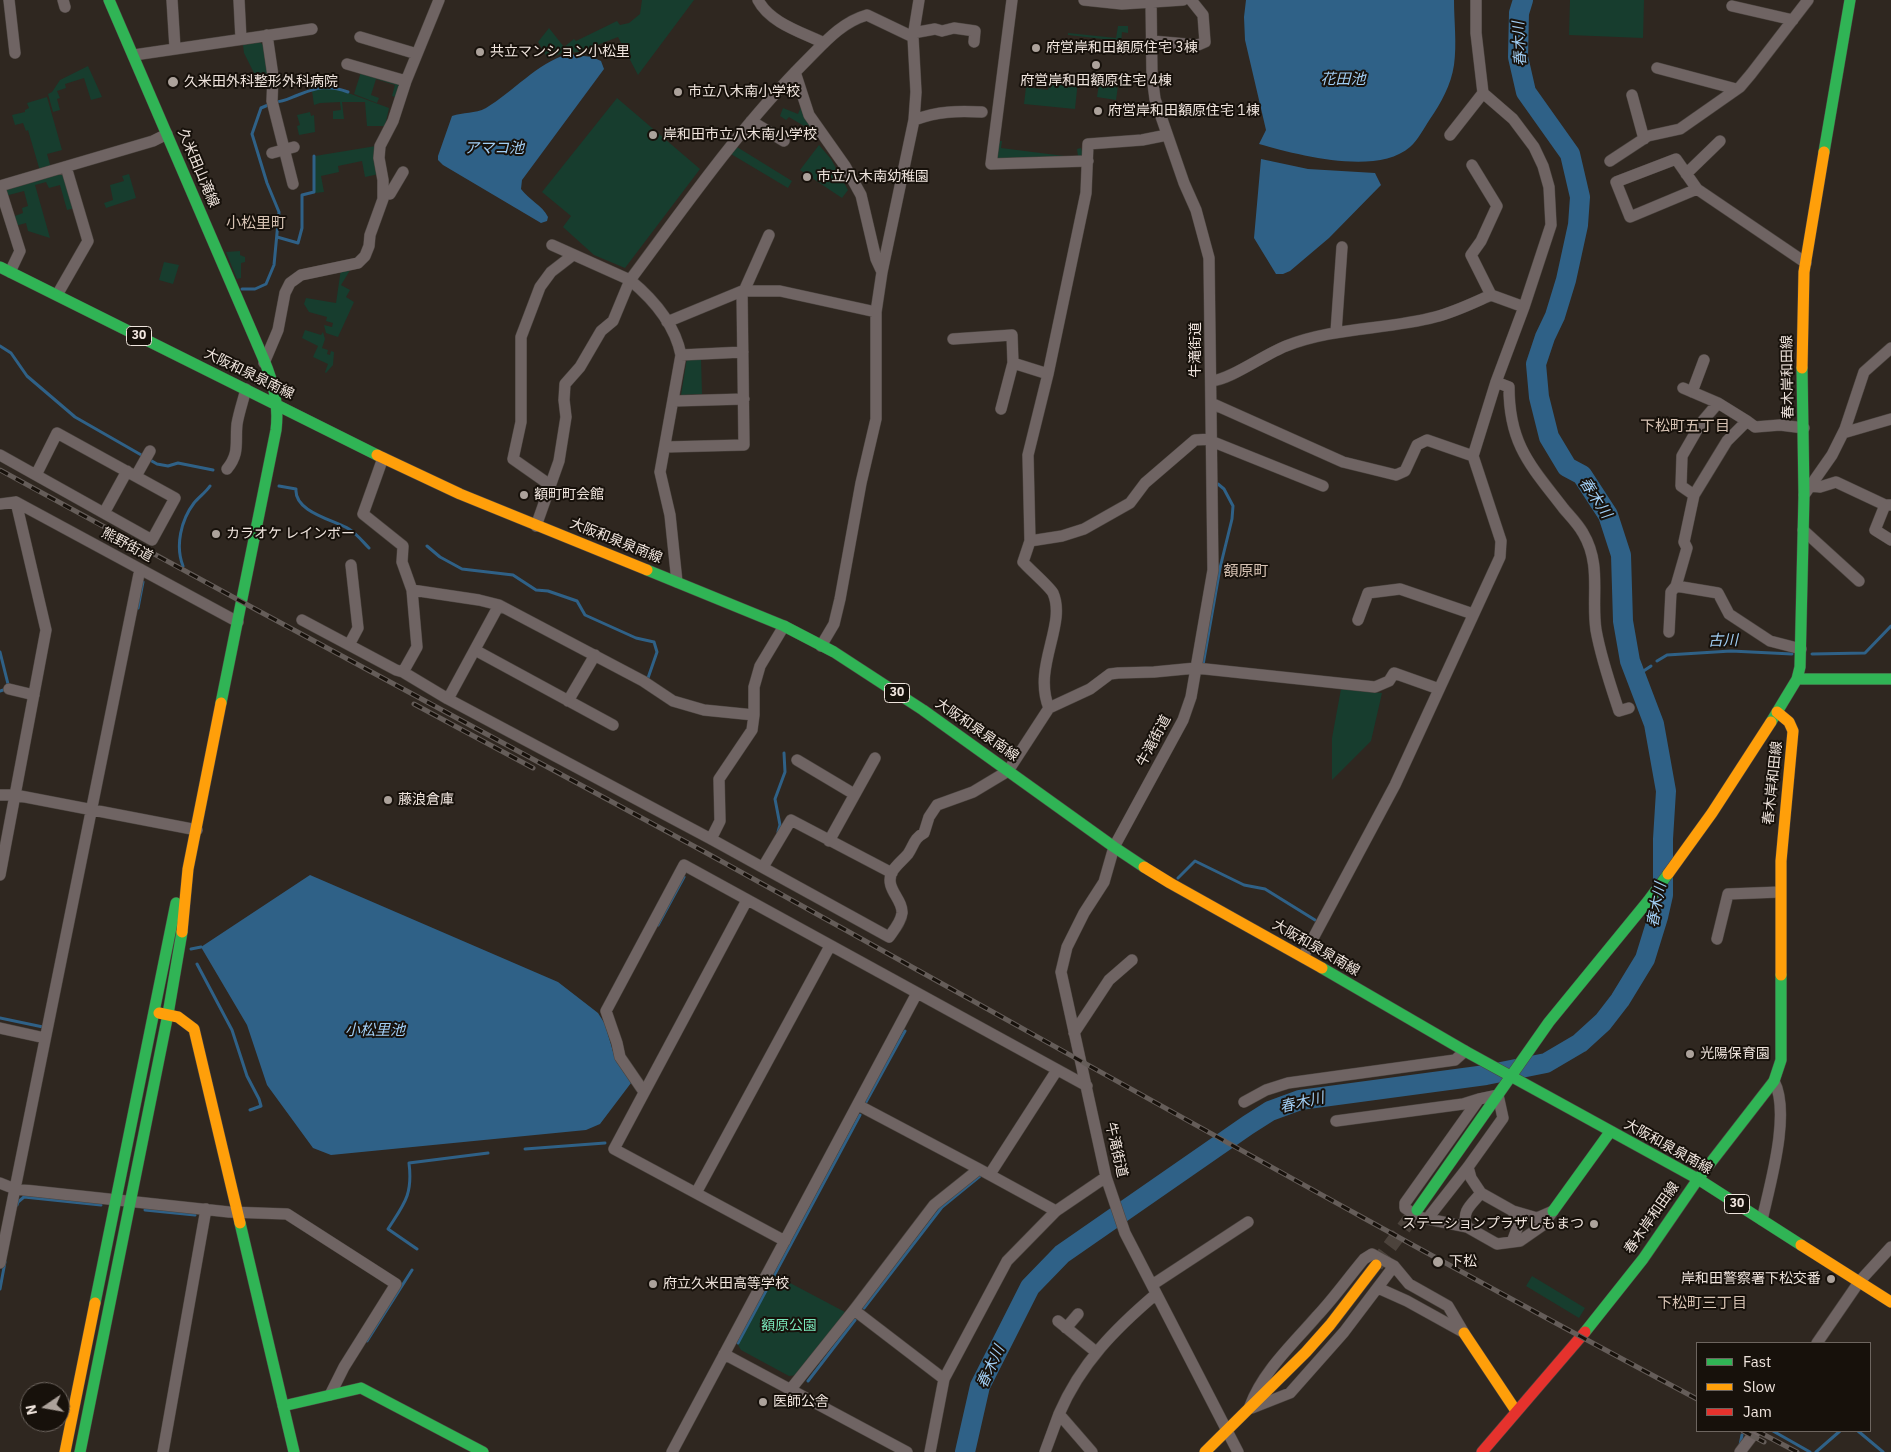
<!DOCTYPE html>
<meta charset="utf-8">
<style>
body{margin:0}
#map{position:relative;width:1891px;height:1452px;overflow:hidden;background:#2f2720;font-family:"IBM Plex Sans",sans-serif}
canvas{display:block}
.legend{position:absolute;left:1696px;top:1342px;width:175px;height:90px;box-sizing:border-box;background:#17110b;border:1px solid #6d655f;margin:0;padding:6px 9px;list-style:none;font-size:15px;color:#efe4dd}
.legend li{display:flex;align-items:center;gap:10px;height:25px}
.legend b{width:25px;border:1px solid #6d655f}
.north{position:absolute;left:20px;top:1382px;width:50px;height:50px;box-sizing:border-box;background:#17110b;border:1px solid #6d655f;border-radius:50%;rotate:258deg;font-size:14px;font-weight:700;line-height:20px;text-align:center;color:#efe4dd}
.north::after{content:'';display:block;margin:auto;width:18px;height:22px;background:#aca29b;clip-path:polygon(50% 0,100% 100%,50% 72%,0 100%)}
</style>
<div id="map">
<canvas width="1891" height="1452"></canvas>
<ul class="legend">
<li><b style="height:6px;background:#30b455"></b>Fast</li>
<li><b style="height:6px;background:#ff9f0a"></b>Slow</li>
<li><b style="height:6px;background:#e5322d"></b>Jam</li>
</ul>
<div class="north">N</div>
</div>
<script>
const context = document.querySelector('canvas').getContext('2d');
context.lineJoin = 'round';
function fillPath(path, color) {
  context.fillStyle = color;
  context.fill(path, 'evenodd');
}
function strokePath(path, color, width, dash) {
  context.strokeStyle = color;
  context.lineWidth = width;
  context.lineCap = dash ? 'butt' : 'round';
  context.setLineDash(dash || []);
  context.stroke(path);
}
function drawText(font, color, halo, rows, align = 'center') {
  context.font = font + ' "IBM Plex Sans","Noto Sans JP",sans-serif';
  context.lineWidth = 4;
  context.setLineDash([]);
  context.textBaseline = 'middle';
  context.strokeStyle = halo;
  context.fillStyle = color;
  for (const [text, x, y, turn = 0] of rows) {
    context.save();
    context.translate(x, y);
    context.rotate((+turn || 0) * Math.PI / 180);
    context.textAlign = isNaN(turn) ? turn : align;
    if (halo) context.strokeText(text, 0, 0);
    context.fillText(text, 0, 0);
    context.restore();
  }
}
const green = new Path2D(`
 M642 0H694L638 75 618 37 579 52 562 53 548 59 538 42 549 28 564 47 574 39 576 41 617 21 620 25 629 23 640 14Z
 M1570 0H1644L1643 38 1569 35Z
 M1118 26H1128V33L1122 32 1121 43 1142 46 1146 43 1147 44 1143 47 1103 42V39L1068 35V33L1116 38Z
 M260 42 265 47 270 77 259 83 244 53 243 45Z
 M88 66 102 97 91 100 84 78 65 84 66 88 57 91 60 98 57 99 60 110 53 112 48 94 52 92 60 80Z
 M361 72 399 83 398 98 392 96 395 85 376 79 371 95 379 98 377 103 354 94Z
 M1061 78 1078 80 1075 109 1024 104 1026 87 1048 90 1049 85 1060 86Z
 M1099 84 1118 86 1116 100 1097 97Z
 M332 87 389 108 385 126H367L365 102H342L344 119H333V111L341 110 340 102 320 103 314 105 312 91Z
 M47 97 62 150 47 154 51 168 40 171 28 130 26 131 23 123 15 125 12 115 25 112V110L29 108 27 103Z
 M617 98 700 169 625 268 594 255 563 227 571 216 542 192Z
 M803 102 817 132 809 142 804 139 809 129 789 117 786 120 780 116 783 108 798 114Z
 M310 112 311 116 314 115 315 132 299 135 297 126 300 125 297 115Z
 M1000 141H1002L1001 148 1072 157 1078 156 1077 149 1081 148 1083 155 1079 158 998 161 996 143Z
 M819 145 831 159 848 190 842 198 800 170Z
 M376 146 379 174 365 177 362 161 338 166 339 172 321 176 324 192 315 193V156Z
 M737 147 792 181 788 188 731 154Z
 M63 170 75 208 67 210 60 185 49 188 46 182 35 185 50 238 28 231 26 223 15 226 12 217 23 213 22 208 28 206 24 191 5 196 3 188Z
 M129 174 136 198 106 208 104 203 113 200 110 185 124 181 122 176Z
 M240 251V255L245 257V262L241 263V278L237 279 226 252Z
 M164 262 179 265 173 284 159 280Z
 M352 267 341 285 350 290 346 297 354 302 338 337 326 333 324 325 332 327 333 323 326 321 327 317 309 312 304 304 306 298 336 303 341 269Z
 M305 330 321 335 323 332 325 339 322 348 319 347 328 350 327 354 330 355 331 351 334 352 333 365 326 373 325 372 328 364 313 357 318 346 302 338Z
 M687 358H701L702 394 681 395Z
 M1341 689 1382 693 1371 741 1332 780V738Z
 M775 1275 845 1312 798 1375 789 1376 741 1350 738 1345Z
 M1532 1276 1585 1308 1579 1318 1526 1286Z`);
const water = new Path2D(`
 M1246 0H1454C1454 21 1457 44 1454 65 1451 85 1441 103 1430 119 1424 128 1418 140 1410 147 1377 176 1298 155 1259 144L1266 130 1245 40 1244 17Z
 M568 54 592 57 601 61 604 69 522 180 521 189C529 200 542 205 548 217L547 221 541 223 443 165 438 160V156L452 116C463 112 475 114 486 108 513 92 537 63 568 54Z
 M1261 159 1308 169 1375 173 1381 185 1329 238 1290 271 1283 274H1276L1254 238Z
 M310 875 558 982 598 1013 605 1024 614 1055 631 1083 600 1124 586 1130 331 1155 313 1148 267 1085 247 1025 201 947Z`);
const stream = new Path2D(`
 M275 102C284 102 290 98 298 95 317 87 329 85 348 92
 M277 237 298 243 302 228V195L314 192V156
 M242 289H255L266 284 274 265 279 212 267 183 252 134 261 108 268 105
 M0 346 11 353 27 376 75 417 157 464 168 466 178 463 213 470
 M279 486 296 489C294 512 334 520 349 529 357 534 363 542 369 548
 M427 546 440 557 462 569 513 575 536 590 548 591 577 601 585 615 636 638 654 642 657 652 648 678
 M183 566C175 546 181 520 194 503 199 497 206 492 210 486
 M138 608 143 582
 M0 652 9 688 0 691
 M1812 654 1865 653 1891 626
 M1657 661 1667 655 1731 651 1792 654
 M1203 665 1220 568 1232 519 1233 506 1224 489 1218 484
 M1636 676 1651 666
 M778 832 780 825 775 799 785 772 784 753
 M1178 878 1195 861 1244 885 1265 889 1315 920
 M658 925 684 877
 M191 949 201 947
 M197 964 232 1030 247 1076 259 1099 261 1106 250 1110
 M0 1018 43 1027
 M866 1102 905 1031
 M525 1149 605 1143
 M17 1205 18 1202 24 1197 101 1205
 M145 1210 195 1215
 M417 1249 388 1229C404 1204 413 1195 409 1163L488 1153
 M0 1289 5 1262
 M864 1308 942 1207 980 1176
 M367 1341 412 1270
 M738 1343 860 1115
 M808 1381 855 1320
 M1773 1431 1810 1452
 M1858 1431 1883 1452
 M1740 1445 1742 1435
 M1816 1452 1840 1431`);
const river = new Path2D(`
 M965 1452 980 1386 1030 1287 1062 1254 1248 1125 1270 1111 1300 1100 1486 1075 1546 1063 1580 1043 1603 1022 1620 1000 1645 959 1658 917 1663 895V839L1666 791 1654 724 1630 661 1623 621 1621 555 1608 515 1582 475 1567 467 1549 437 1539 397 1536 364 1545 337 1555 316 1566 280 1578 225 1580 197 1570 154 1526 92 1518 57 1519 13 1523 0`);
const secondaryTunnel = new Path2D(`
 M1376 1265 1417 1210`);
const street = new Path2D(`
 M9 0 15 53
 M63 0 65 7
 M172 0 175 48
 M239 0 241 39
 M758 0C770 23 801 32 824 43
 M1012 0 991 164 1088 161
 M1084 0 1122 4 1183 0
 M1151 0 1152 76 1155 99 1184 183 1196 210 1209 258 1213 570 1196 668 1191 697 1183 720 1114 847 1104 882 1084 913 1067 947 1061 972 1106 1177 1125 1233 1238 1452
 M1732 6 1793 20
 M913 33 935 29 942 31 954 28 975 31 974 42
 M267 35 273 76 272 101 293 184
 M360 37 417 54
 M1152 41 1198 45 1205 42 1203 15 1191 0
 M134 55 312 29
 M347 64 406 81
 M1657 68 1736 89
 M795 72 809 115 845 166 861 195 876 259 882 272
 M1632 95 1644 139
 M914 120C939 111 956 111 982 112
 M751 121 784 141
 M1450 135 1483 93
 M272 153 294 147
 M1610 161 1648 136 1680 129 1740 87 1751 74 1808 0
 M1472 165 1497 206 1481 241 1471 255 1491 295
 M1686 174 1720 141
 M0 186 153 141 167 134
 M0 188 20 251 10 272
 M1697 189 1630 217 1616 182 1676 159 1697 189 1806 263
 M383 193 390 194 403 172
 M744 291 769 235
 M57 295 88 241 66 167
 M667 322 742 291H780L876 312 882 272 914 120 916 92 913 37 919 0
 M1336 332 1342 247
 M953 339 1012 335 1013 363 1001 409
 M681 355 743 352
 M264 363 278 330 285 293 290 283 301 275 358 263 365 256 369 246 370 235 383 199V180L379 158 380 146 393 121 406 81 439 0
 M1013 363 1048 374
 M1211 381C1230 380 1265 354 1286 346 1333 327 1386 330 1435 317 1455 312 1473 303 1491 295L1524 307
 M1496 382 1509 387C1509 445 1531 466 1564 509 1570 516 1578 524 1583 533 1602 565 1591 597 1596 630 1601 658 1610 684 1619 711L1629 708
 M1683 388 1718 403 1747 421
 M1692 392 1704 360
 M674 401 744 399
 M1211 403 1343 462 1396 475 1405 471 1417 445 1427 440 1473 456
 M1843 433 1891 419
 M1211 441 1323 486
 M665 447 744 445 742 291
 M0 455 152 540 175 498 57 433 36 475
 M383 458 363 514 403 546 402 562 412 590 417 647 403 672 448 699 711 839 889 937C894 930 901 922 902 913 903 899 884 888 892 872 896 865 903 860 908 854 914 845 914 838 924 833L929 817 937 805 973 792 1008 771 1049 708C1032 667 1067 625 1053 593 1049 586 1029 569 1023 562L1030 541 1028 455 1048 374 1086 193 1088 144 1142 140 1167 135
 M227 469C240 453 235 443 237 424 239 412 243 401 246 389
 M136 476 150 451
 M550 485 513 459 521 422V337L540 287 551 272 573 255
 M1811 486 1820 487 1836 482 1885 505H1891
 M1694 495 1681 486 1682 456 1701 423 1718 403
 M1804 495 1832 455 1845 429 1864 372 1891 348
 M0 504 16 502 238 622
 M1885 505 1875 530 1891 540
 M104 513 127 471
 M536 526 559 461 566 417 564 400 565 384 580 367 601 331 613 321 630 280 552 245
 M1803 530 1859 581
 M1030 541 1062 536 1084 529 1130 503 1145 483 1195 440 1211 439
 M677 582 670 515 660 472 681 355C675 325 653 299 630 280 686 205 740 127 807 60 825 42 842 22 867 15L913 37
 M1676 586 1718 593 1729 614 1770 641 1801 649
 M412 590 479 600 499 605 643 681 673 701 704 710 754 715
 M302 620 396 670 403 672
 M1358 620 1368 593 1400 589 1473 614
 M1669 632 1671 592 1676 586 1687 548 1684 542 1694 495 1727 441 1747 421 1755 427 1780 425 1804 428
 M349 645 358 628 351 565
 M821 646 834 624 840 599 861 483 876 419V312
 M475 650 613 725
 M9 689 34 695
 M448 699 499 605
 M568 701 595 655
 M1049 708 1090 689 1110 674 1118 673 1154 672 1196 668 1375 687 1389 681 1394 673 1439 689
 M797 760 854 794
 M0 795H15L197 830
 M711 839 720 821 719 779 752 730 754 715V687L760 666 784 626
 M829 841 875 758
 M763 867 791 820 892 873
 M0 875 46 630 16 502
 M747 900 614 1149 785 1241
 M1717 939 1728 894 1780 892
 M1303 957 1395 785 1500 557 1501 541 1473 456 1496 382 1524 307 1551 225 1549 187 1543 166 1534 147 1513 119 1483 93 1476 33V0
 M0 1028 45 1038
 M1074 1033 1109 980 1132 960
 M644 1092 620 1057 617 1043 606 1011 684 865 1087 1086
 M1244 1102 1266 1090 1288 1083 1455 1060 1465 1051
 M858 1105 979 1169 1056 1211
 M1336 1121 1463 1104 1479 1099
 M1468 1167 1471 1178 1481 1193 1513 1211 1537 1218 1553 1211
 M990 1174 1057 1070
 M0 1183 15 1189 229 1212 287 1214 396 1284 344 1367 330 1395
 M696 1193 830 946
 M1428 1218 1468 1167 1503 1118 1498 1095 1479 1099 1405 1203V1208L1418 1217 1467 1227 1497 1244 1520 1241 1543 1225 1553 1211
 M1762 1220C1770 1184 1791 1113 1774 1081
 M1467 1227C1461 1211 1471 1205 1481 1193
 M1512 1242 1518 1226 1513 1211
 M0 1263 140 569
 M1152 1285 1248 1222
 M1378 1288 1407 1301 1463 1332
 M854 1310 944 1379
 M1058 1321 1096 1352
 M1066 1328 1078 1314
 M1817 1343 1859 1282 1891 1247
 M724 1354 907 1452
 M790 1390 854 1310 934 1205 979 1169
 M1250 1406C1263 1371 1293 1344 1317 1316 1334 1298 1348 1278 1364 1259L1372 1254 1394 1266 1409 1284 1448 1306 1464 1333
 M1252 1408 1290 1393 1344 1332 1394 1266
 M163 1452 206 1209
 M672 1452 917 993
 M930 1452 944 1379 1007 1261 1056 1211 1106 1177
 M1045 1452 1059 1414
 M1092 1452 1059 1414C1081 1363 1115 1329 1156 1294
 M1740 1452 1756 1431`);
const fast = new Path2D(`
 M109 0 264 360C274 384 279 405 276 430L221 703
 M1824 152 1850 0
 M0 267 377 455
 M647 570 784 626 834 652 923 710 1114 847 1144 867
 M1797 679H1891
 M1771 722 1797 679 1800 667 1804 495 1802 368
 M1322 968 1465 1051 1698 1179 1801 1245
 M1417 1210 1549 1022 1648 901 1668 874
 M1553 1211 1610 1132
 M240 1223 294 1452
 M95 1303 176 903
 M1585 1332 1643 1259 1698 1179 1774 1081 1781 1060V975
 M283 1406 361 1388 483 1452
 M80 1452 168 1014 182 932`);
const slow = new Path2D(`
 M1802 368 1804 272 1824 152
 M377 455 460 494 647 570
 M1777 712 1789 722 1793 731 1781 861V975
 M1144 867 1170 883 1322 968
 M1668 874 1712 813 1771 722
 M182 932 188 869 221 703
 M159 1013 178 1017 194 1029 240 1223
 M1801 1245 1891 1302
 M1464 1333 1516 1411
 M65 1452 95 1303
 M1205 1452 1306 1352 1330 1325 1376 1265`);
const jam = new Path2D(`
 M1482 1452 1585 1332`);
const rail = new Path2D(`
 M0 470C233 598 467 723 701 850 1033 1033 1363 1221 1697 1399
 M414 704 533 768
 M1743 1431 1764 1442
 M1757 1431 1797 1452`);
const markers = [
 [1036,48,5,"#aca29b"],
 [480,52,5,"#aca29b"],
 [1096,65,5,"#aca29b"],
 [173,82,6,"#aca29b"],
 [678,92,5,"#aca29b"],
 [1098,111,5,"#aca29b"],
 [653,135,5,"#aca29b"],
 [807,177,5,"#aca29b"],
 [524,495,5,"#aca29b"],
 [216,534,5,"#aca29b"],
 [388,800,5,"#aca29b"],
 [1690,1054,5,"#aca29b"],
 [1594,1224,5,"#aca29b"],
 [1438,1262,6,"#aca29b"],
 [1831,1279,5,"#aca29b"],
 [653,1284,5,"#aca29b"],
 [763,1402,5,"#aca29b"]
];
const shields = [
 [139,336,25],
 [897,693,25],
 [1737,1204,25]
];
const shieldNames = [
 ["30",139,336],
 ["30",897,693],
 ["30",1737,1204]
];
const poiNames = [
 ["府営岸和田額原住宅 3棟",1046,48],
 ["共立マンション小松里",490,52],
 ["府営岸和田額原住宅 4棟",1096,81,"center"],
 ["久米田外科整形外科病院",184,82],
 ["市立八木南小学校",688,92],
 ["府営岸和田額原住宅 1棟",1108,111],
 ["岸和田市立八木南小学校",663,135],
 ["市立八木南幼稚園",817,177],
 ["額町町会館",534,495],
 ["カラオケ レインボー",226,534],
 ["藤浪倉庫",398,800],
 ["光陽保育園",1700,1054],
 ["ステーションプラザしもまつ",1584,1224,"right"],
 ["下松",1449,1262],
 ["岸和田警察署下松交番",1821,1279,"right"],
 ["府立久米田高等学校",663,1284],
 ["医師公舎",773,1402]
];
const streetNames = [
 ["久米田山滝線",198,168,67],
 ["牛滝街道",1196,350,-90],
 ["大阪和泉泉南線",249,374,26],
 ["春木岸和田線",1788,377,-91],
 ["大阪和泉泉南線",616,541,22],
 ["熊野街道",127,545,28],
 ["大阪和泉泉南線",977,730,35],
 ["牛滝街道",1154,741,-62],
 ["春木岸和田線",1773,783,-84],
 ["大阪和泉泉南線",1316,948,30],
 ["大阪和泉泉南線",1668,1147,29],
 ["牛滝街道",1116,1150,77],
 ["春木岸和田線",1652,1218,-55]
];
const parkNames = [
 ["額原公園",789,1326]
];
const waterNames = [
 ["春木川",1520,44,-93],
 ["花田池",1343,80],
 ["アマコ池",494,149],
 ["春木川",1595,498,57],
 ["古川",1723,641,-1],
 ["春木川",1657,905,-79],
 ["小松里池",375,1031],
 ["春木川",1302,1103,-13],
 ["春木川",991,1367,-65]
];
const neighbourhoodNames = [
 ["小松里町",256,224],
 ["下松町五丁目",1685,427],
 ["額原町",1246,572],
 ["下松町三丁目",1702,1304]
];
fillPath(green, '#173d2e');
fillPath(water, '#2f6187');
strokePath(stream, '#2f6187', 3);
strokePath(river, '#2f6187', 20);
strokePath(secondaryTunnel, '#4c433c', 15, [15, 8]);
strokePath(street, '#4c4540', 12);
strokePath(fast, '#4c4540', 12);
strokePath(slow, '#4c4540', 12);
strokePath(jam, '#4c4540', 12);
strokePath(street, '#6f6463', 11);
strokePath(fast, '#30b455', 11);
strokePath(slow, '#ff9f0a', 11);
strokePath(jam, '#e5322d', 11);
strokePath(rail, '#655d59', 5);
strokePath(rail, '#17110b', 3, [9]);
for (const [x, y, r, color] of markers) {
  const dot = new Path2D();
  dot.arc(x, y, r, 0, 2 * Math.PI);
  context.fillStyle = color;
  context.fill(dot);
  strokePath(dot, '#17110b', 2);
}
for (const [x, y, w] of shields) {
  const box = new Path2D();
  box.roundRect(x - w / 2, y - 9.5, w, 19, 4);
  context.fillStyle = '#17110b';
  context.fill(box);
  strokePath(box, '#efe4dd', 1);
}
drawText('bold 12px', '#efe4dd', null, shieldNames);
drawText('14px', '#efe4dd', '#17110b', poiNames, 'left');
drawText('14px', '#efe4dd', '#17110b', streetNames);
drawText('14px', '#79e6b9', '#17110b', parkNames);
drawText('italic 15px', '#a1cef4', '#17110b', waterNames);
drawText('15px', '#d6c2b3', '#17110b', neighbourhoodNames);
</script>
